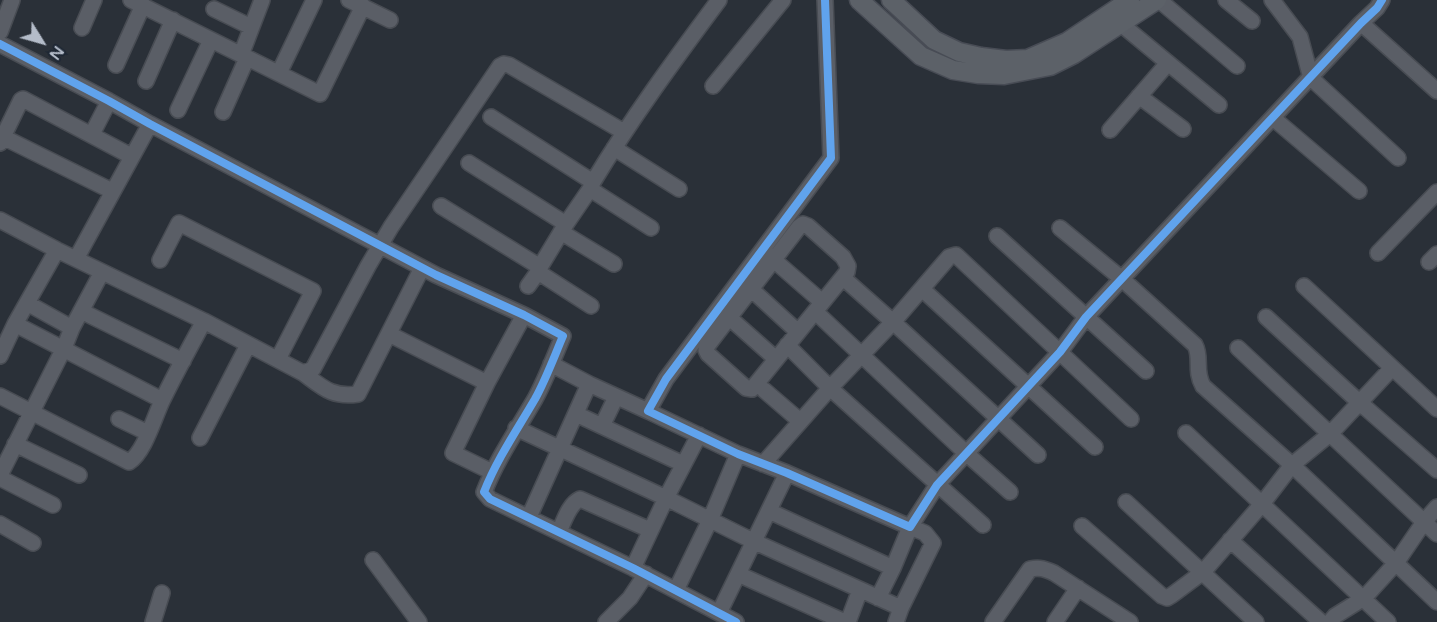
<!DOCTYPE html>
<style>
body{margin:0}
#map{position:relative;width:1437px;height:622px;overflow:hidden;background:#2a3038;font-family:"Varela Round",sans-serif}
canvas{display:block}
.north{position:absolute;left:12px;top:12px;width:60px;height:60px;-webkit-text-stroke:4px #1d2633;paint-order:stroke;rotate:127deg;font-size:16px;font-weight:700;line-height:24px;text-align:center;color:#b4bcc9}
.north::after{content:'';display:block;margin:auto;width:21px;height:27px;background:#b4bcc9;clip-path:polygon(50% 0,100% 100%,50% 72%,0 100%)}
</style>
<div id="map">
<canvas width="1437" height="622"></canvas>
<div class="north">N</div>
</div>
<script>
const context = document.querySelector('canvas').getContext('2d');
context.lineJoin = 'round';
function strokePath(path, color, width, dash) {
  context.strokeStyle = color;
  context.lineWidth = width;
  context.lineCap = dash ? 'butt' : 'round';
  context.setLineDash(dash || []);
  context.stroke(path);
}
const minor = new Path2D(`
 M131 0 320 94 363 6
 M349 0 390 20
 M825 0 831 158 666 379 648 411 738 454 787 473 910 527 937 485 1060 352 1086 317 1361 23 1377 8 1382 0
 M1159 0 1237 66
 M1226 0 1252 21
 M1272 0 1300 37 1311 78 1398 158
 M214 9 251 27
 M1361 23 1437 91
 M1121 24 1219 105
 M82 28 94 0
 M0 32 12 0
 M0 44 109 101 150 124 436 275 524 315 563 336C554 357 546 379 535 399 517 430 497 459 484 492L490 499 633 568 736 622
 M241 55 262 0
 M116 65 143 5
 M279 73 314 0
 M146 81 173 20
 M713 86 783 0
 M1139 96 1183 129
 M178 110 211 40
 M223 112 247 58
 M491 117 593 182
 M1273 118 1359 191
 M1110 130 1168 63
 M92 134 109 101
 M3 137 112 191
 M0 143 21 100 23 99 131 156
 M614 148 679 189
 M469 163 566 224
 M590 189 651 228
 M441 206 540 267
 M0 220 57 250 204 321 303 373 313 369 368 266 391 227 500 66 504 64 509 65 624 132
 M803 224 808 226 843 257 848 266 847 272 752 389 746 388 708 354 706 350 708 345 799 227Z
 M1060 228 1122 279 1195 345C1202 358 1194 370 1203 386L1292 465 1437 602
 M561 232 614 264
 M997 236 1146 371
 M1378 253 1437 192
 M767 254 822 302
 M76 259 150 124
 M160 260 179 223 313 291 278 359
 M1429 262 1437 254
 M538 272 591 306
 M849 283 893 322 1038 455
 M528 286 538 272 540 267 566 224 590 189 593 182C631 119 675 59 719 0
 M1304 286 1437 409
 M751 289 798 332
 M922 289 1095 447
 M27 303 72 328
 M81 311 183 361
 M723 312 776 359
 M821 317 967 454 1010 492
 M1266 317 1359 402 1437 470
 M15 324 162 400
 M389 334 487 383
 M787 345 830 388 983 525
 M1238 348 1437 534
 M0 356 15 324 57 250
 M551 364 589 384 648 411
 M303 373C322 387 332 398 358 394L422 268
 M764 390 800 421
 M0 396 129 462C144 453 154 418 162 401 175 374 190 347 204 321
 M576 414 683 464
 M119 419 148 433
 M602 426 616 397
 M516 428 666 498 755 542 901 608
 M1186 433 1388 622
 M200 438 248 345
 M15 444 79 475
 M763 464 830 388 893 322 943 264 949 257 956 255 1131 419
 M492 472 453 453 487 383 524 315
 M787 473 738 574 845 622
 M0 475 64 348 72 328 102 272
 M0 478 53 505
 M1126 502 1256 622
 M769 511 893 568
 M529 517 589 384
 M0 524 33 543
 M1082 526 1162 596 1167 598 1172 595 1203 572 1262 504 1292 465 1330 434 1392 368
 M559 532C564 521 569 504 580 499L650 530
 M1230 540 1321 622
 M373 560 419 622
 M633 568 666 498 699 435
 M676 590 710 520 738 454
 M878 598 893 568 910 527 925 533 933 543 901 608 896 622
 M719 613 738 574
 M153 622 162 593
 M606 622 630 598 646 574
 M848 622 860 590
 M993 622 1030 569C1040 567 1045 569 1054 573L1130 622
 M1055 622 1078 588
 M1330 622 1335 616 1364 598 1396 563 1424 522 1437 507`);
const major = new Path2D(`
 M859 0 921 56 953 70 978 74 1004 75 1050 66 1074 54 1157 0
 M891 0 934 40 959 52 981 57 1006 60 1028 59 1067 42 1130 0`);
const cycleway = new Path2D(`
 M825 0 831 158 666 379 648 411 738 454 787 473 910 527 937 485 1060 352 1086 317 1361 23 1377 8 1382 0
 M0 44 109 101 150 124 436 275 524 315 563 336C554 357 546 379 535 399 517 430 497 459 484 492L490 499 633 568 736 622`);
strokePath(minor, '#484c53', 18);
strokePath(major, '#484c55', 21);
strokePath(minor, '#5a5e66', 15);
strokePath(major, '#5c6168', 18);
strokePath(cycleway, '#60a3ed', 8);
</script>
